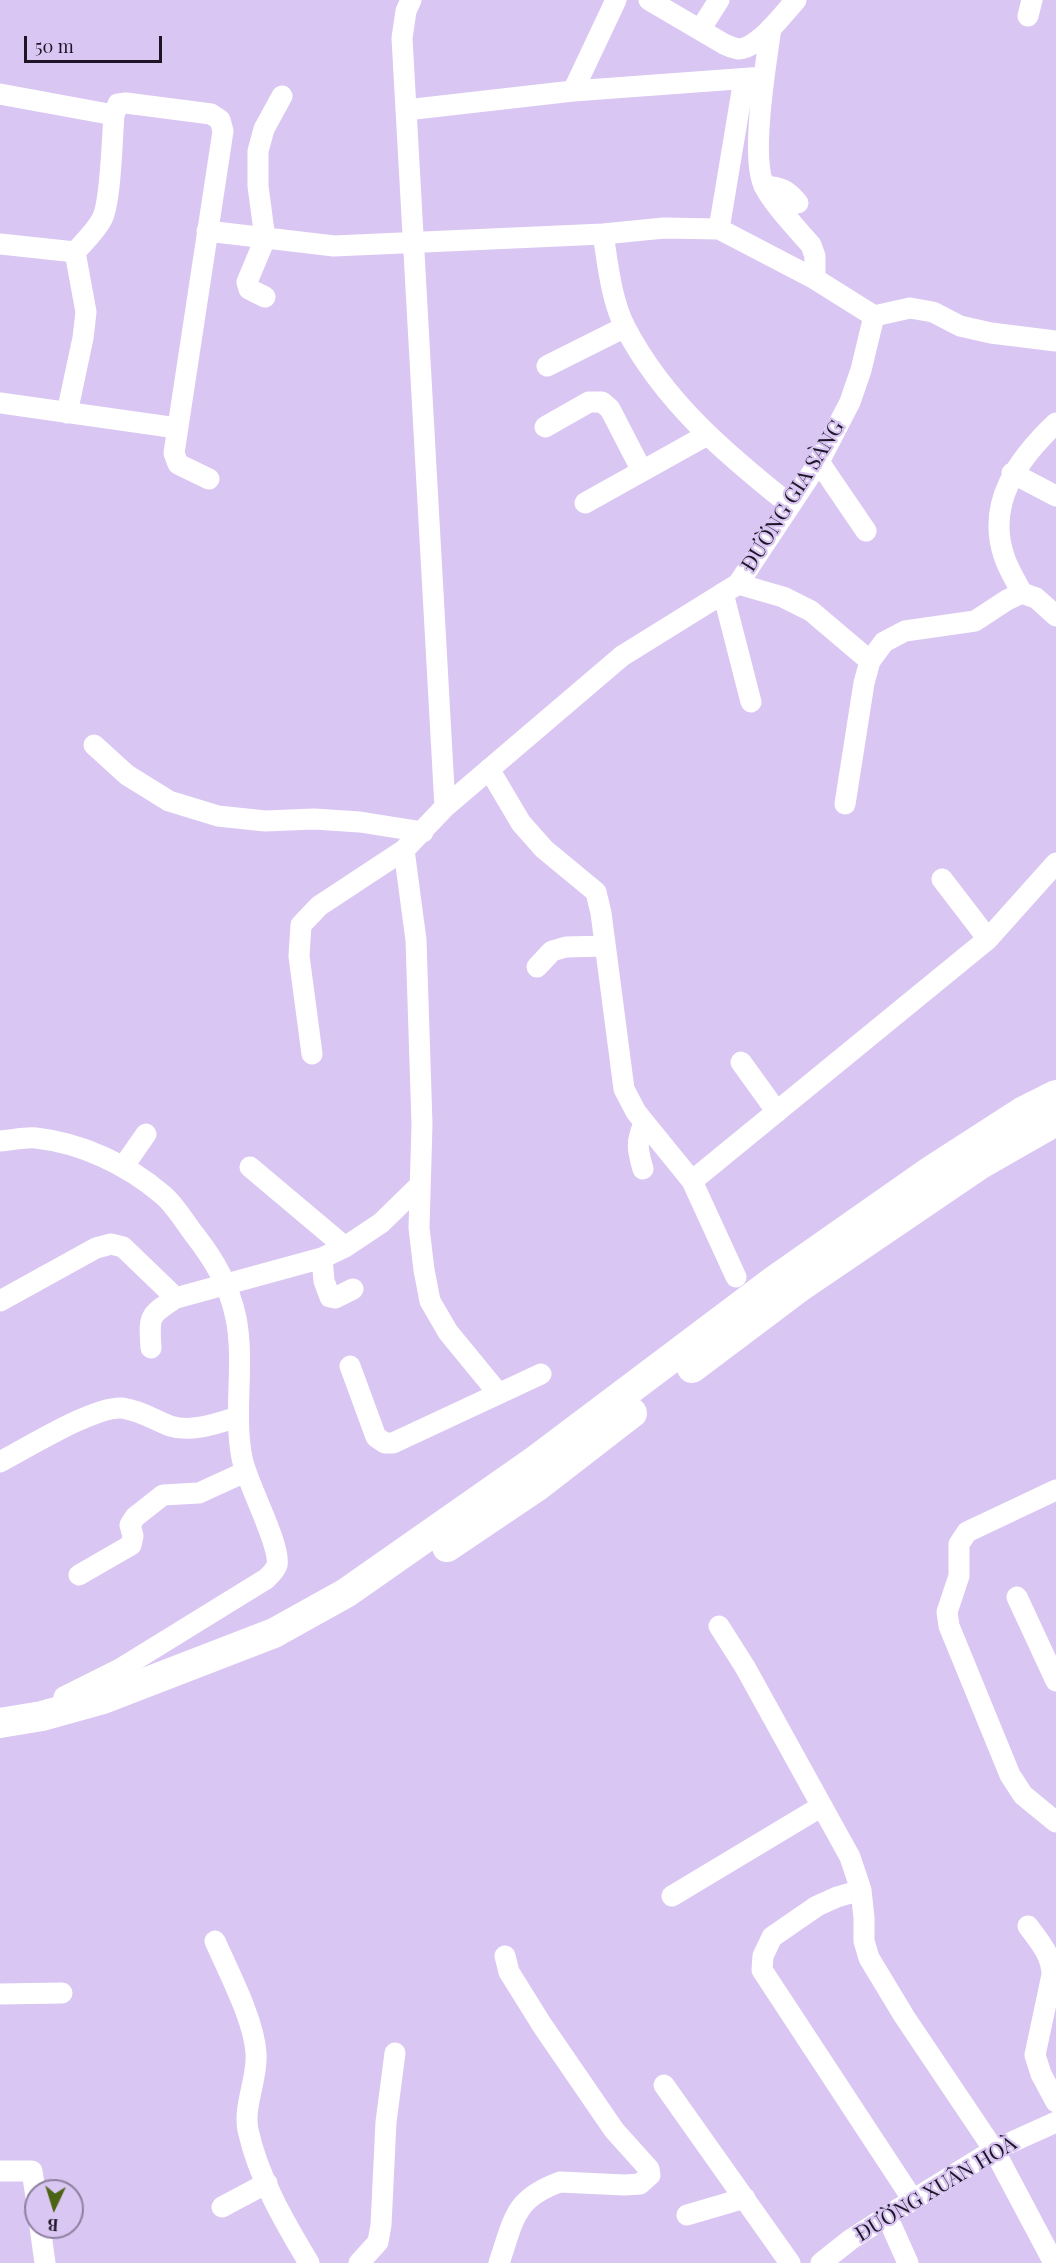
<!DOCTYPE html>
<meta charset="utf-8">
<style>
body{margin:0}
#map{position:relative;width:1056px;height:2263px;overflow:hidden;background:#dac6f2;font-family:"Playfair Display",serif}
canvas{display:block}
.north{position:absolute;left:24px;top:2179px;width:60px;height:60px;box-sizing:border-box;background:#dac6f2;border:2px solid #8e7fa0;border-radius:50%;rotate:184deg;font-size:16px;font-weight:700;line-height:24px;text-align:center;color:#1d1525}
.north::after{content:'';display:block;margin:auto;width:21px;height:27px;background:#4b6413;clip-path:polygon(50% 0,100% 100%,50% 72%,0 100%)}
.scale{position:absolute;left:24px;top:36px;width:138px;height:27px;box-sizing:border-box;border:3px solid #1d1525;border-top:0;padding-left:8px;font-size:18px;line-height:21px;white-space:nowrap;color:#1d1525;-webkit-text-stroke:4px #dac6f2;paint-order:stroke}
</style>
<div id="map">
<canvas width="1056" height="2263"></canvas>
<div class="north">B</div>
<div class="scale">50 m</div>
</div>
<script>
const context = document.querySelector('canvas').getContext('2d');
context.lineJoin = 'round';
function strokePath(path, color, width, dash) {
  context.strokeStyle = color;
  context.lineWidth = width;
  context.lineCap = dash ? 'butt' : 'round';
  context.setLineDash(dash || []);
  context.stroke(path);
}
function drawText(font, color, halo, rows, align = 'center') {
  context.font = font + ' "Playfair Display",serif';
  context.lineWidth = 4.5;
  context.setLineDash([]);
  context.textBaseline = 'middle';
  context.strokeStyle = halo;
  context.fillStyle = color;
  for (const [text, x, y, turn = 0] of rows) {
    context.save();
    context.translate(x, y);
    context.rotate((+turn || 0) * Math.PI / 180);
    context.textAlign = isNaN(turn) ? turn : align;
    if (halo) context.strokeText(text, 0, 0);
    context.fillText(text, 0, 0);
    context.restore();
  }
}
const minor = new Path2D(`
 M411 0 406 11 402 38 445 807
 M649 0 724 44C728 46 733 48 738 49 758 49 783 14 796 0
 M1028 16 1032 0
 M771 28C766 63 751 153 763 183 770 201 798 230 811 245L815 256V279
 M700 30 719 0
 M573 91 764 77
 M0 94 114 115
 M406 110 573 91 616 0
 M764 186C781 187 787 190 798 203
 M719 229 744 79
 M207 231 334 246 603 234 664 228 719 229 815 279 874 316
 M603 234C608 265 611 299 625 327 664 402 726 454 790 505
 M0 244 75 252
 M265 297 249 289 247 282 265 239 258 186V151L264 129 282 96
 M547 366 625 327
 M0 403 177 428
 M67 413 83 338 86 312 75 252C84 242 95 232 102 219 111 202 112 138 114 115L118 104 126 103 211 114 220 120 223 131 174 453 178 464 209 479
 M545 427 589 402H602L610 409 642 471
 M819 462 866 531
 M1012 473 1056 496
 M585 503 707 435
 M738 584 783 597 811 611 870 661
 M723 593 751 702
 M1022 593C1016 581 1008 569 1004 556 986 502 1019 458 1056 423
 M94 745 127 775 169 801 218 816 265 821 314 819 360 822 423 832
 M489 769 521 823 544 849 596 892 601 913 624 1089 636 1112 692 1181 736 1277
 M845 804 864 683 870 661 884 642 905 631 975 621 1007 600 1022 593 1036 598 1056 616
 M404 850 416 940 422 1124 419 1228 424 1270 430 1301 448 1332 498 1393
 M942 879 988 939
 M537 967 552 951 566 947 605 946
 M312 1054 299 956 301 925 319 906 404 850 445 807 622 656 738 584 819 462 850 402 861 370 874 316 910 308 933 312 960 326 991 333 1056 341
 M741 1062 777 1112
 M0 1141C12 1140 25 1137 36 1138 82 1143 128 1165 163 1195 175 1205 184 1221 194 1234 215 1261 229 1285 236 1318 245 1364 233 1412 242 1458 247 1484 281 1545 277 1565 275 1571 270 1575 266 1579L120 1669 64 1697
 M123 1167 146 1134
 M250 1167 345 1247
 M643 1169C637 1148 636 1143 644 1123
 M692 1181 988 939 1056 863
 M322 1258 324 1281 330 1297 335 1298 353 1289
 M0 1301 96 1248 111 1244 123 1247 176 1298 322 1258 345 1247 381 1223 420 1185
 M151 1348C149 1316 148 1316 176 1298
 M350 1366 376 1437 385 1443H393L541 1374
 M0 1462C27 1448 94 1406 122 1408 139 1410 155 1420 170 1426 192 1433 218 1423 238 1417
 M1056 1490 967 1532 959 1544V1576L947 1612 949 1626 1010 1775 1023 1795 1056 1822
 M79 1575 131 1545 133 1536 130 1525 135 1517 163 1495 199 1493 245 1472
 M1017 1597 1056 1681
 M719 1626 745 1667 850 1857 861 1890 864 1918V1941L869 1958 904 2016 994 2150 1054 2263
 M861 1890 837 1897 817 1906 772 1937 763 1956 762 1970 913 2200
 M672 1896 822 1806
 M1028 1926C1039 1941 1052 1955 1052 1975L1035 2055 1041 2074 1056 2102
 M215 1941C229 1973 254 2020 256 2053 258 2079 243 2105 248 2130 258 2177 285 2223 309 2263
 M0 1994 62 1993
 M664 2085 790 2263
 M0 2171H32L36 2197
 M222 2207 267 2183
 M687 2215 745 2198
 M887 2216 908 2263
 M40 2227 45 2263
 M359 2263 378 2242 381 2225 386 2122 395 2053
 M499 2263C514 2220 513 2199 560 2182L625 2185 640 2184 650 2175 649 2169 614 2130 542 2025 509 1972 505 1956
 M821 2263 850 2240 887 2216 994 2150 1056 2122`);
const highway = new Path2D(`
 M692 1368 801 1286 979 1165 1056 1121
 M447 1547 539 1485 632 1413
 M0 1723 42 1716 103 1699 274 1633 346 1593 536 1460 775 1280 932 1170 1022 1112 1056 1095`);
const streetNames = [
 ["ĐƯỜNG GIA SÀNG",793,496,-58],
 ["ĐƯỜNG XUÂN HOÀ",936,2189,-31]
];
strokePath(minor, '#fff', 21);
strokePath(highway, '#fff', 30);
drawText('21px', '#1d1525', '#dac6f2', streetNames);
</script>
